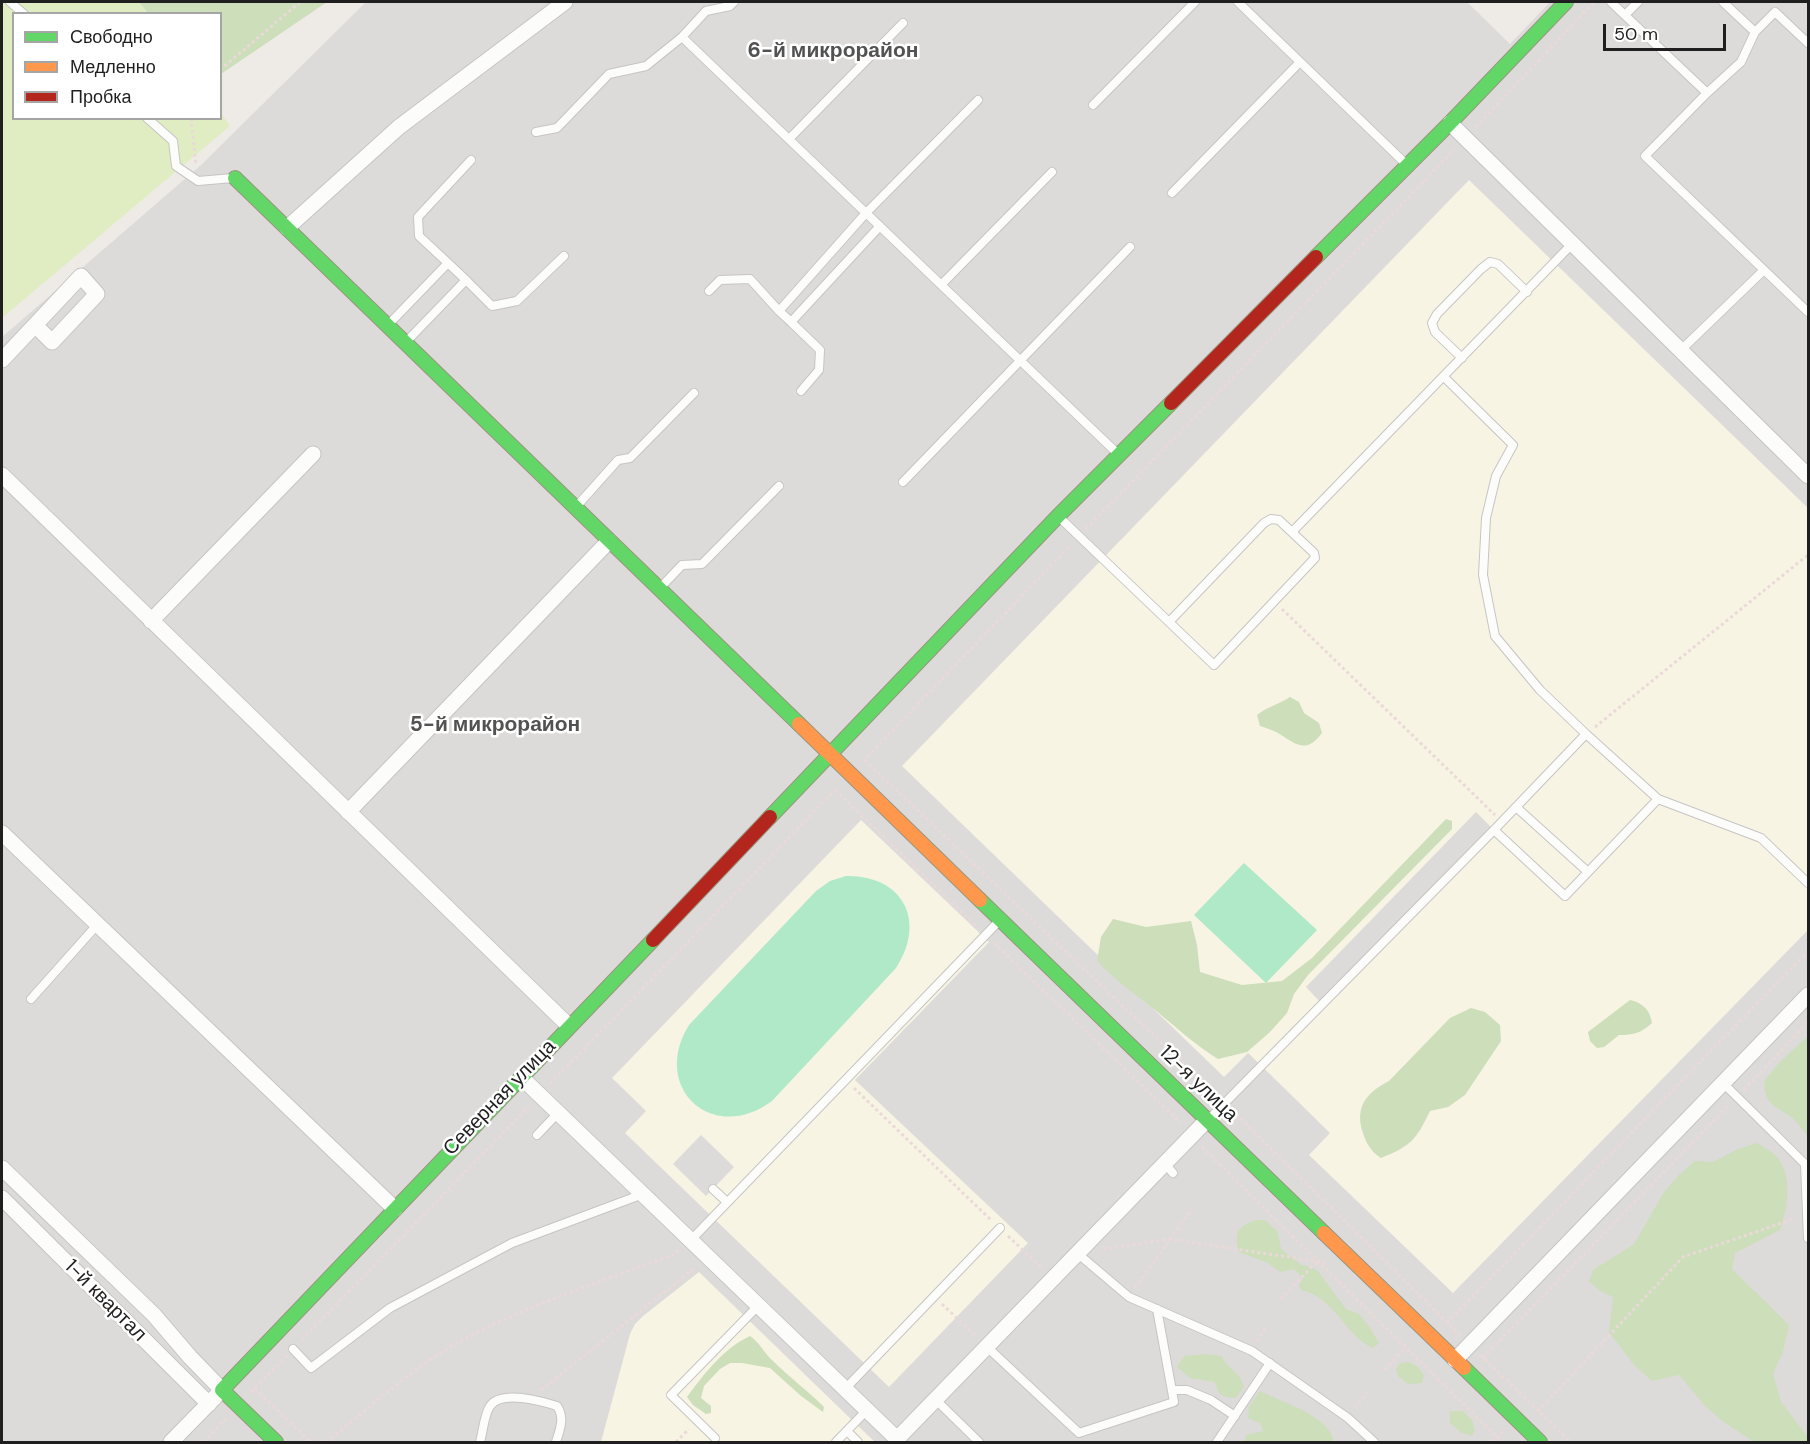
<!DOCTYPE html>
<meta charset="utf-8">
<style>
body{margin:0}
#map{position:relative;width:1810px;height:1444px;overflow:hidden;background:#eeebe7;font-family:"DM Sans",sans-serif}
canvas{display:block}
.frame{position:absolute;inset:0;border:3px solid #1f1f1f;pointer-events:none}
.legend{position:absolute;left:12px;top:12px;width:210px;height:108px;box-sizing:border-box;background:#fff;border:2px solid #a5a5a5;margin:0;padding:8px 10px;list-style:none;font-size:18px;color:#1f1f1f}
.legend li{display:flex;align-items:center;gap:12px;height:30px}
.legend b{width:30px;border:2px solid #a5a5a5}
.scale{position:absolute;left:1603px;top:24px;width:123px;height:27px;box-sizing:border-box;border:3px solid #1f1f1f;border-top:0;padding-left:8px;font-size:18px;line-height:21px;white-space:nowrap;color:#1f1f1f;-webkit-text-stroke:4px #fff;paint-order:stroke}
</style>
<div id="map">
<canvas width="1810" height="1444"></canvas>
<div class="frame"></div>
<ul class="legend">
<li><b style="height:8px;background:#63d668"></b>Свободно</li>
<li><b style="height:8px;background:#ff974d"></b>Медленно</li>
<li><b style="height:8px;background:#b3261e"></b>Пробка</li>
</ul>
<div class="scale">50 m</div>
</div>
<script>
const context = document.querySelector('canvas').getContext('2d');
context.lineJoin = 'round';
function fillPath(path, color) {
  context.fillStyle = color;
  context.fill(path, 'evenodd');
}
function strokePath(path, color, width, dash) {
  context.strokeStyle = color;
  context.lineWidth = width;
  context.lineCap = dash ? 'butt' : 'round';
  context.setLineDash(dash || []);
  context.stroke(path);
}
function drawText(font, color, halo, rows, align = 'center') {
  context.font = font + ' "DM Sans",sans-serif';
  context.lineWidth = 5;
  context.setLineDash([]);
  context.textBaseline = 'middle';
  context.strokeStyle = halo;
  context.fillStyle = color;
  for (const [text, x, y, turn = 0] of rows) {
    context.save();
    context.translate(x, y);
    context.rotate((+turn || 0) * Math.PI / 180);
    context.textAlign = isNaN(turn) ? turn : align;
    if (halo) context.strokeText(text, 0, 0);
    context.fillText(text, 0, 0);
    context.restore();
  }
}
const residential = new Path2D(`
 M366 2H1467L1510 44 1550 2H1808V1442H2V337L201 165Z`);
const education = new Path2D(`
 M1469 180 1808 508V930L1453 1293 1309 1155 1330 1133 1279 1083 1248 1053 1224 1077 902 766Z
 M861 820 989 942 855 1080 1028 1243 889 1387 625 1133 646 1111 612 1078Z
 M699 1272 855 1423 875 1442H601L630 1334 635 1324 643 1316Z`);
const grass = new Path2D(`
 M2 2H139L148 13 14 14V118H220L221 113 230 126 2 318Z`);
const forest = new Path2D(`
 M139 2H327L221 74 220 14 148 13Z
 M1290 697 1299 702 1304 713 1319 723 1322 733C1306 754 1297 745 1278 733 1273 730 1266 728 1260 726L1257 715C1267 707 1279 704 1290 697Z
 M1446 819 1452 821V829L1308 975 1294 994 1287 1013 1270 1032 1247 1052 1218 1059C1195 1045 1176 1027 1155 1010 1135 994 1115 980 1097 961L1101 937 1113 919 1146 927 1191 921 1197 945 1200 972 1242 985 1282 981 1312 958Z
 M1630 1000C1643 1003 1650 1010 1652 1023 1641 1033 1634 1035 1619 1035L1604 1047 1597 1048 1590 1041 1588 1032Z
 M1471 1008 1485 1012 1500 1025 1501 1041 1465 1095 1448 1107 1430 1111C1416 1140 1411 1146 1381 1158 1373 1153 1367 1145 1364 1136 1354 1109 1364 1094 1389 1081L1450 1018Z
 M1808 1036V1137C1803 1130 1796 1120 1788 1115 1771 1104 1765 1102 1764 1081L1780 1062Z
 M1757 1143C1763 1147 1772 1151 1777 1157 1793 1177 1788 1208 1780 1230L1735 1253 1732 1269 1789 1325 1783 1352 1773 1374 1781 1402 1808 1437V1442H1754L1721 1420 1704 1405 1679 1375 1652 1381 1634 1365 1609 1332 1613 1297 1600 1291 1589 1281 1593 1270 1634 1244 1664 1192 1681 1173 1695 1161 1713 1162 1738 1149Z
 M1256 1220H1265L1278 1232 1281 1249 1300 1264 1317 1270 1346 1309 1359 1314 1370 1328 1379 1343 1373 1348C1344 1335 1335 1297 1301 1290L1299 1285 1303 1279 1294 1269 1280 1272 1268 1263 1239 1252C1234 1234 1237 1226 1256 1220Z
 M750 1336C761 1344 763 1352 772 1360 789 1377 808 1391 824 1407L823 1412 801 1396 770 1368 742 1363H730L720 1369 704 1386 701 1398 711 1406V1413L706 1414 693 1405 687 1397C704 1374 724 1348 750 1336Z
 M1206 1354 1222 1356C1227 1369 1240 1371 1244 1387L1236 1398C1222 1397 1218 1396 1215 1382L1190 1378 1177 1367 1184 1356Z
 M1408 1362 1417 1366 1424 1375 1422 1383 1408 1384 1398 1376 1396 1369 1400 1363Z
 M1260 1391C1283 1403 1329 1415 1334 1442H1245L1246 1435 1263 1431 1260 1423 1248 1418 1249 1407Z
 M1450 1411H1463L1472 1420 1475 1430 1472 1436 1460 1432 1450 1423Z`);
const pitch = new Path2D(`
 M1244 863 1317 930 1266 983 1194 915Z
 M846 876C903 875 927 921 896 968L772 1101C713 1145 650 1088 689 1025L816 891 830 881Z`);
const parking = new Path2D(`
 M1476 812 1494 830 1323 1005 1306 987Z
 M208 1048 225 1064 202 1087 186 1072Z
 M244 1082 262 1099 240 1123 222 1106Z
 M527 1125 548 1147 507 1188 485 1166Z
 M701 1135 734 1167 706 1196 673 1164Z
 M1191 1156 1251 1215 1225 1241 1165 1181Z
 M1077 1253 1143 1303 1118 1328 1059 1271Z`);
const path = new Path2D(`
 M220 70 300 2
 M191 118 196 164
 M1476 127 1594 2
 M1086 529 1455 149
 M1282 609 1495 815
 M1595 727 1808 555
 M865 760 1216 1095
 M863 761 1071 545
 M835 790 978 928
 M994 943 1181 1123
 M550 1084 838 787
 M854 1088 992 1221
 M1744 1090 1808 1022
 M1232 1110 1460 1335
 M1202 1147 1502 1442
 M1008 1236 1042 1268
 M1103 1249 1170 1239 1328 1263
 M1135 1288 1192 1209
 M1281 1299 1317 1261
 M942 1304 976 1336
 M1447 1323 1808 951
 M302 1340 529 1106
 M1257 1341 1267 1325
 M1480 1355 1571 1442
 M1483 1358 1729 1105
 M1385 1370 1405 1348
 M255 1389 311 1442
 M541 1390 696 1267
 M251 1392 287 1356
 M1355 1408 1367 1393
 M1538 1411 1683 1257 1796 1218
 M204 1442 226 1418
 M326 1442C370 1408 411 1368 461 1341 528 1305 602 1281 673 1255L680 1249
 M676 1442 689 1429
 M1492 1442 1503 1431`);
const lane = new Path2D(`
 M10 2 24 14
 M1238 2 1407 165
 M1611 2 1707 93 1645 156 1808 312
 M1723 2 1755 32 1775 12 1808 43
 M1625 15 1638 2
 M682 37 706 11 730 6 734 2
 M1707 93 1741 62 1755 32
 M1093 105 1195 2
 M147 118 173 141 176 166 198 181 233 178
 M536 132 557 128 609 74 646 66 682 37 1118 454
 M789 139 903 23
 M1172 193 1300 62
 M880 226 791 322 779 311 866 213 978 100
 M448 263 466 280
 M941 285 1052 172
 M709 291 720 280 750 279 779 311
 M791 322 820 350 819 370 801 391
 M388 325 448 263 419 236 418 217 471 160
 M406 342 466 280 492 306 517 301 564 256
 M1681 350 1764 270
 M1462 358 1435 332 1432 323 1437 314 1481 269 1490 262 1498 264 1527 292
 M1444 377 1513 445 1496 476 1486 518 1483 575 1495 636 1540 690 1586 734 1658 799 1761 838 1808 883
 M903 482 1130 247
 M576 507 618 460 630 458 694 393
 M1059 517 1169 622 1264 523 1271 519 1279 520 1314 553 1315 558 1214 665 1169 622
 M1292 532 1573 243
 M660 588 682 565 702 564 779 486
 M1516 807 1588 872
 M1494 830 1565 896 1658 799
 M31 999 97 925
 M1723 1083 1808 1167
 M1209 1119 1494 830 1586 734
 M537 1135 558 1113
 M1165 1164 1173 1173
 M1805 1164 1808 1238
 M713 1189 727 1202
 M691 1240 999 921
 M1077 1253 1129 1297 1252 1351 1348 1418 1374 1442
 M986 1346 1079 1433 1174 1402 1157 1309
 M293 1349 311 1368 390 1308 512 1243 643 1194
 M845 1389 1000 1228
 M1172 1390H1187L1211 1400 1235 1416
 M935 1399 979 1442
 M847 1431 858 1442
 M715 1438 671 1395 758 1306
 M480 1442C483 1432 484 1415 490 1406 501 1390 541 1401 557 1406 565 1418 560 1429 556 1442
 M836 1442 866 1411
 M1217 1442 1270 1363`);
const street = new Path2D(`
 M1450 123 1808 476
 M287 228 399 127 565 2
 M2 360 81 276 97 294 52 342 35 325
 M2 475 569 1026
 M151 621 313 454
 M348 812 609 541
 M2 833 395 1209
 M521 1077 897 1439 1207 1120
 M2 1168 154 1315 190 1357 222 1390 171 1442
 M2 1198 209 1404
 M1455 1360 1808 995`);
const fast = new Path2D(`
 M235 178 799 724
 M1316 257 1450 123 1566 2
 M770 817 1058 516 1171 403
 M980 900 1324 1233
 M1464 1368 1540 1442
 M276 1442 222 1390 653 940`);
const slow = new Path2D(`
 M799 724 980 900
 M1324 1233 1464 1368`);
const jam = new Path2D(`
 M1171 403 1316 257
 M653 940 770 817`);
const streetNames = [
 ["12-я улица",1198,1084,44],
 ["Северная улица",500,1098,-46],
 ["1-й квартал",105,1301,45]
];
const neighbourhoodNames = [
 ["6-й микрорайон",833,51],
 ["5-й микрорайон",495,725]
];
fillPath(residential, '#dddbd9');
fillPath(education, '#f7f4e3');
fillPath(grass, '#e0edc3');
fillPath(forest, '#ccdeba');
fillPath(pitch, '#afe9c8');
fillPath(parking, '#dcdbd9');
strokePath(lane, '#c6c5c3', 10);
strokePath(street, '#c6c5c3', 17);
strokePath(fast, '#99977e', 16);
strokePath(slow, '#99977e', 16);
strokePath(jam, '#99977e', 16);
strokePath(path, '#ebd9d9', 3, [3, 3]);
strokePath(lane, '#fcfcfb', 8);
strokePath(street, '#fcfcfb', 15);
strokePath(fast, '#63d668', 14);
strokePath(slow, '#ff974d', 14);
strokePath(jam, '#b3261e', 14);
drawText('20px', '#1f1f1f', '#fff', streetNames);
drawText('bold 21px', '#525252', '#fff', neighbourhoodNames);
</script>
